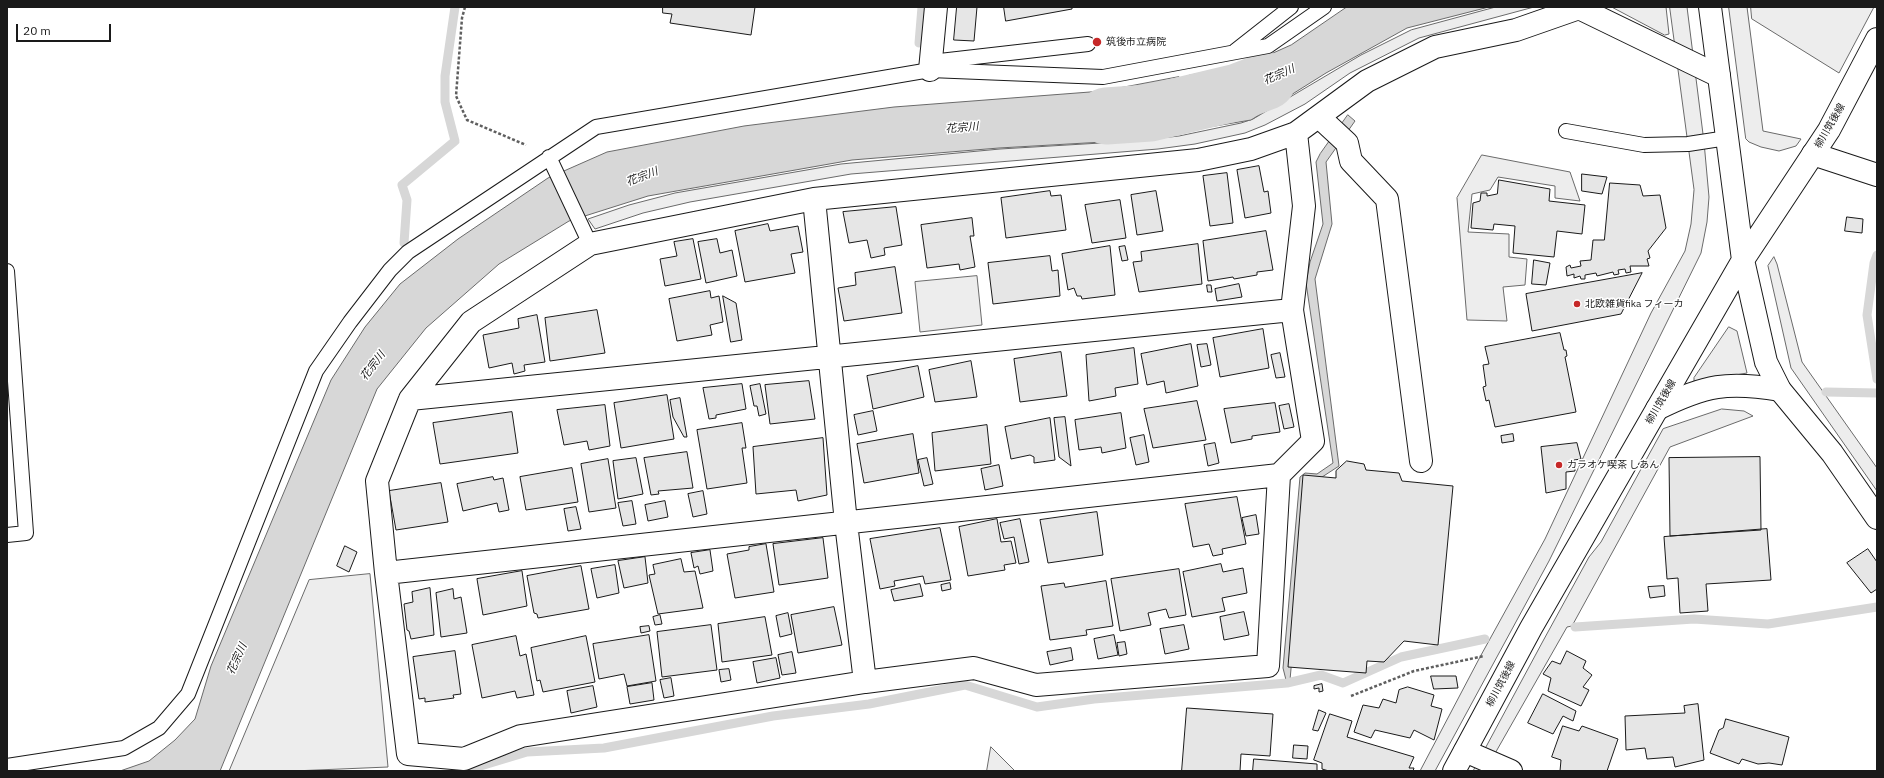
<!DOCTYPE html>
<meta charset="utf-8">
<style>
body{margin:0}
#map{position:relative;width:1884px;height:778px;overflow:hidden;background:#fff;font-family:"IBM Plex Sans",sans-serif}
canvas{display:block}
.frame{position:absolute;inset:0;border:8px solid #1a1a1a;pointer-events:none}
.scale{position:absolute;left:16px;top:24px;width:95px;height:18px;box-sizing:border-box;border:2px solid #1a1a1a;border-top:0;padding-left:5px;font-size:12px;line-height:14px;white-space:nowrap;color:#1a1a1a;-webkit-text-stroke:3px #fff;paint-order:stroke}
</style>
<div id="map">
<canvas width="1884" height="778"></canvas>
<div class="frame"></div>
<div class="scale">20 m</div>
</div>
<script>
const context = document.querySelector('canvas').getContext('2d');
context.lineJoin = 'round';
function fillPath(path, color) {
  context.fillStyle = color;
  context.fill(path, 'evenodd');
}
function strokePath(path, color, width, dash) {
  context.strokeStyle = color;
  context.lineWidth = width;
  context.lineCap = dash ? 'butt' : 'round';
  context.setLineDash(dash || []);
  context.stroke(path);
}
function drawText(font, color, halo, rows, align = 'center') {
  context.font = font + ' "IBM Plex Sans","Noto Sans JP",sans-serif';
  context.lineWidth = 3;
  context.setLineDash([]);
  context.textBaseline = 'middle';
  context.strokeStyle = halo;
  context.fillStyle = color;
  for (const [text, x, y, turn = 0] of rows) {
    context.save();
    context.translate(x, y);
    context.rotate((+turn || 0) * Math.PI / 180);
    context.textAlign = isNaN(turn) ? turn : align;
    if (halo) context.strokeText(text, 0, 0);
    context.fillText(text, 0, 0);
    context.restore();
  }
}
const built = new Path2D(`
 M1496 7H1534L1419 38 1350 73 1305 104 1265 125 1245 133 1195 144 1158 149 851 174 690 202 643 213 595 229 588 219 629 205 675 193 841 164 1000 149 1134 141 1179 136 1241 123 1253 119 1361 55 1411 30Z
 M1612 7H1666L1669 34 1665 35Z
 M1670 7H1687L1704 142 1709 197 1707 222 1701 253 1549 561 1435 771H1420L1480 657 1545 539 1651 313 1685 251 1691 224 1694 190Z
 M1729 7H1747L1763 131 1801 139 1796 146 1779 151 1761 147 1749 142 1746 139Z
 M1751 7H1874L1839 73 1752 19Z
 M1482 155 1570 172 1580 201 1555 198V186L1498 177 1490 190 1472 194 1468 232 1509 234V257L1527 259 1525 285 1503 287 1507 321 1467 320 1457 198Z
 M1774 257 1777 264 1802 362 1877 468V491L1791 368 1768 266Z
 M977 276 982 325 920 332 915 282Z
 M1729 327 1737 331 1747 373 1697 382 1694 381V378Z
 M1722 409 1744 411 1753 416 1670 447 1572 626 1567 627 1485 771H1473L1543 641 1589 557 1601 542 1663 429Z
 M370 574 388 767 293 771H229L309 580Z
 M991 747 1015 771H987Z`);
const water = new Path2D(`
 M1347 7H1489L1407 28 1326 73 1251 120 1197 129 1186 76 1253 62 1291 45Z
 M1179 77 1189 130 1138 140 999 148 852 160 648 196 569 221 499 264 426 328 377 389 220 771H120L149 761 175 740 195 719 211 666 331 380 365 327 400 284 458 239 548 178 607 152 744 126 894 107 1103 91Z
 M1348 115 1355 121 1326 162 1332 224 1315 279 1339 466 1319 479 1308 480 1290 680H1286L1283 668 1300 477 1305 473 1317 474 1333 463 1306 283 1310 262 1323 224 1316 162 1320 154Z`);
const stream = new Path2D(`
 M919 43 922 7
 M404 243 407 200 402 185 455 141 445 102V76L455 7
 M1877 255 1874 263 1867 315 1877 379
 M1826 392 1877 393
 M1575 627 1694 619 1768 624 1877 607
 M464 771 527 752 604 748 773 716 869 704 965 685 1037 707 1094 699 1287 683 1321 675 1343 683 1401 657 1485 639`);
const river = new Path2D(`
 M1106 116 1150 113 1238 92 1267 81`);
const building = new Path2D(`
 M663 7H755L751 35 670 23 672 14 663 13Z
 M957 7H977L974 41 954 40Z
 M1004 7H1072V9L1006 21Z
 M1259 166 1264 192 1268 191 1271 213 1245 218 1237 170Z
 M1227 173 1233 223 1210 226 1203 176Z
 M1582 174 1607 177 1602 194 1582 191Z
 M1499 180 1550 189 1549 201 1585 205 1582 234 1557 231 1554 257 1513 253 1515 226 1494 224 1493 230 1471 228 1473 203 1480 201 1481 193H1487V196L1497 194Z
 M1610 183 1640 185 1643 196 1660 195 1666 228 1648 251 1650 258 1647 259 1649 266H1630L1631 272 1626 273 1625 269 1618 270 1619 274 1614 275 1613 272 1597 276 1596 273 1585 275V279H1581L1580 276 1574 278V274L1567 276 1566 267 1570 265 1571 268 1581 266 1580 261 1591 260 1593 240H1604Z
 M1050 191 1051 196 1061 195 1066 230 1006 238 1001 198Z
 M1156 191 1163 231 1137 235 1131 195Z
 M1120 200 1126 238 1092 243 1085 205Z
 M896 207 902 245 884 248 885 255 871 258 867 240 849 243 843 212Z
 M1847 217 1863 219 1862 233 1845 231Z
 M972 218 974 236H970L975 267 960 270 959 264 927 268 921 225Z
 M768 224 770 231 798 226 803 252 791 254 795 273 745 282 735 231Z
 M1266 231 1273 270 1257 272V275L1234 279 1233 277 1208 281 1203 241Z
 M693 239 701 279 665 286 660 259 677 256 674 242Z
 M717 239 720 253 732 250 737 276 706 283 698 242Z
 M1198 244 1202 284 1139 292 1133 262 1142 261 1141 252Z
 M1110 246 1115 295 1082 299 1081 296H1077L1074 288 1068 290 1062 254Z
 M1125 246 1128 260 1122 261 1119 247Z
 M1050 256 1052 271 1058 270 1060 296 993 304 988 263Z
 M1534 260 1550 263 1546 285 1532 284Z
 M895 267 902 313 844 321 838 288 856 285 855 273Z
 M1642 273 1621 314 1532 331 1526 294Z
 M1239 284 1242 297 1217 301 1215 289Z
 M1207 285H1211L1212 292H1208Z
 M710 291 711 298 719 296 723 322 710 325 712 335 677 341 669 299Z
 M723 296 736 303 742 340 731 342Z
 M597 310 605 353 550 361 545 318Z
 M537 315 545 362 524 365 525 371 514 374 512 363 489 368 483 335 519 328 518 319Z
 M1263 329 1269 368 1220 377 1213 338Z
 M1560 333 1564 350H1566L1567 356 1565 357 1576 412 1495 427 1489 400 1486 401 1483 387 1486 386 1483 365 1489 364 1485 347Z
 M1191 344 1198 386 1166 393 1164 381 1147 385 1141 354Z
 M1207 344 1211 365 1201 367 1197 345Z
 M1134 348 1138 384 1115 388 1116 396 1089 401 1086 355Z
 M1061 352 1067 396 1020 402 1014 359Z
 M1280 353 1285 377 1276 378 1271 355Z
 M971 361 977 397 935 402 929 370Z
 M918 366 924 397 873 409 867 376Z
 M809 381 815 419 770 424 765 385Z
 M742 384 746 409 716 415V418L709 419 703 388Z
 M760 384 766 414 759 416 757 406H754L750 386Z
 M667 395 674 439 621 448 614 403Z
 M680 398 687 437H684L673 417 670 400Z
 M1197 401 1206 440 1153 448 1144 409Z
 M1275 403 1280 432 1252 436V439L1231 443 1224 409Z
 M1289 404 1294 427 1284 429 1279 406Z
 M605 405 610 446 589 450 587 441 564 445 557 410Z
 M873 411 877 431 858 435 854 415Z
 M512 412 518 453 440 464 433 423Z
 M1121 413 1126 448 1102 453 1101 447 1079 450 1075 420Z
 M1065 417 1071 466 1059 457 1054 418Z
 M1050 418 1055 460 1034 463V457L1030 455 1011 459 1005 427Z
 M742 423 746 448H742L747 483 707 489 697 430Z
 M987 425 991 464 935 471 932 433Z
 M913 434 919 473 864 483 857 444Z
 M1513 434 1514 441 1502 443 1501 436Z
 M1144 435 1149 462 1136 465 1130 438Z
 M823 438 827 495 798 501 796 490 756 494 753 447Z
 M1215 443 1219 463 1208 466 1204 445Z
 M1577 443 1581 459 1574 460 1575 471 1566 472V489L1546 493 1541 447Z
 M687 452 693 488 658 491 659 494 651 495 644 458Z
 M1760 457 1761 530 1670 536 1669 458Z
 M636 458 643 494 618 499 613 461Z
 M927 458 933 484 924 486 918 460Z
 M608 459 616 508 589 512 581 464Z
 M1347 461 1364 464 1366 470 1399 473 1402 481 1453 486 1438 645 1404 641 1384 662 1367 661 1366 673 1288 667 1303 475 1336 478V471Z
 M999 465 1003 486 985 490 981 469Z
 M572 468 578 502 526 510 520 477Z
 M493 477 494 480 503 478 509 510 499 512 497 503 463 511 457 484Z
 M441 483 448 522 396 530 389 491Z
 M703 491 707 514 693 517 688 494Z
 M1237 497 1246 544 1222 549 1223 554 1213 556 1209 544 1193 547 1185 504Z
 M632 501 636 524 623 526 618 503Z
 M665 501 668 517 648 521 645 505Z
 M576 507 581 529 568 531 564 509Z
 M1097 512 1103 555 1048 563 1040 520Z
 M1256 515 1259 534 1246 536 1242 518Z
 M997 519 1001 542 1011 541 1016 563 1004 565 1005 570 968 576 959 527Z
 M1020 519 1029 562 1019 564 1014 537 1004 539 1000 523Z
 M940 528 951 580 925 584 923 576 894 581 895 586 880 589 870 539Z
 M1767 529 1771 580 1706 584 1708 611 1680 613 1678 578 1667 579 1664 537Z
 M823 538 828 578 779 585 773 544Z
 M766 544 774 592 735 598 727 554 749 550V547Z
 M345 546 357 552 349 572 337 566Z
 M1868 549 1877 562V589L1871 593 1847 563Z
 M710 550 713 571 700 574 698 566 694 568 691 553Z
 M645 557 648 583 624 588 618 561Z
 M681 559 684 572 695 571 703 608 658 614 649 575 655 574 653 565Z
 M1221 564 1223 572 1243 568 1247 593 1222 598 1225 611 1192 617 1183 572Z
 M615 565 619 593 597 598 591 569Z
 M581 566 589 609 538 618 537 614 534 613 527 576Z
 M1179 569 1186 615 1169 618 1166 609 1148 613 1151 625 1120 631 1111 579Z
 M522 571 527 606 483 615 477 579Z
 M1106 581 1113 626 1086 630 1087 635 1050 640 1041 586 1064 583 1065 587Z
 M950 583 951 589 942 591 941 585Z
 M920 584 923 596 894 601 891 590Z
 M1664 586 1665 596 1650 598 1648 587Z
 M430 588 434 635 411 639 409 631 407 630 404 604 413 602 412 592Z
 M453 589 454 599 461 597 467 633 441 637 436 593Z
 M834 607 842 645 798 653 791 615Z
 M1244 612 1249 635 1224 640 1220 617Z
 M788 613 792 634 780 637 776 616Z
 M660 615 662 624 655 625 653 617Z
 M765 617 772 655 722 662 718 624Z
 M711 625 717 670 662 677 657 632Z
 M1184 625 1189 649 1165 654 1160 629Z
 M649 626 650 631 641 633 640 627Z
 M649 635 656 681 627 686 624 674 599 679 593 644Z
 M1114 635 1118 655 1098 659 1094 639Z
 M516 636 520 656 526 654 534 695 517 698 515 691 482 698 472 645Z
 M586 636 595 682 543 692 540 680 537 681 531 648Z
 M1125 642 1127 654 1119 656 1117 643Z
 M1071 648 1073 660 1050 665 1047 652Z
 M455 651 461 694 453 695 454 698 425 702V698L419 699 413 657Z
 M1567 651 1586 661 1583 668 1592 675 1583 687 1589 690 1581 706 1548 691 1551 678 1543 674 1552 661 1560 664Z
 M792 652 796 673 782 675 778 655Z
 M776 658 780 678 757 683 753 662Z
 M729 669 731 680 721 682 719 670Z
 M1431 676H1456L1458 688 1434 689Z
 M671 678 674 696 664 698 660 680Z
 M652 683 654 700 630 704 627 687Z
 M1322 684 1323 691 1319 692V688L1314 689V686Z
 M593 686 597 707 571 713 567 691Z
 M1408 687 1434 695 1431 706 1442 709 1434 740 1414 730 1410 738 1375 730 1371 738 1354 732 1363 705 1379 708 1383 699 1396 703 1399 690Z
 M1543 694 1576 711 1573 721 1563 716 1553 734 1528 723Z
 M1698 704 1704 760 1675 767 1673 757 1647 759 1645 748 1626 750 1625 716 1685 713 1684 706Z
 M1187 708 1273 714 1270 756 1241 754 1240 771H1182Z
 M1319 710 1326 713 1318 731 1313 730Z
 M1330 714 1352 721 1347 737 1414 757 1409 768H1414L1413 771H1329L1322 769V763L1314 760Z
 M1726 719 1789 737 1782 765 1769 763 1758 764 1742 759 1739 764 1710 753 1719 730 1723 728Z
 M1563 726 1579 731 1582 726 1618 739 1607 771H1560L1561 760 1552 757Z
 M1294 745 1308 746 1307 759 1293 758Z
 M1254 759 1317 764V771H1253Z`);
const path = new Path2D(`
 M465 7 462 18 456 96 467 120 526 145
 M1351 696 1414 671 1484 656`);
const lane = new Path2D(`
 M1235 51 1291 7
 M931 62 1088 44
 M1566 131 1644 145 1688 144 1727 138
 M549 157 590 244
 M7 271 26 533 7 535
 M7 766 124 748 159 728 188 694 316 371 350 322 390 270 408 252 596 127 930 70 1103 77 1268 46 1324 7`);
const street = new Path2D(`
 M930 70 936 7
 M1319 117 1347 143 1351 161 1387 199 1421 461
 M1813 154 1877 175
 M814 199 846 523 865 682
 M410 399 1292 310
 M1657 409C1705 385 1728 381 1780 390
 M1279 475 1268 666 1036 685 974 668 865 682 521 736 464 759 408 754 386 573 377 481 410 399 471 322 590 244 814 199 1198 160 1251 149 1296 133 1367 81 1435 47 1516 30 1579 8 1719 76
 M386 573 1279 475 1313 441 1292 310 1304 206 1296 133
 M1465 751 1511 771`);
const secondary = new Path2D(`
 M1710 7 1743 260 1766 362 1780 390 1832 453 1877 518
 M1454 771 1531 628 1657 409 1743 260 1829 130 1877 39`);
const markers = [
 [1097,42,5,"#c62828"],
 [1577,304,4,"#c62828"],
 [1559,465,4,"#c62828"]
];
const poiNames = [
 ["筑後市立病院",1106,42],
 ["北欧雑貨fika フィーカ",1585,304],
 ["カラオケ喫茶 しあん",1567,465]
];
const streetNames = [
 ["柳川筑後線",1830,126,-60],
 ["柳川筑後線",1661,402,-60],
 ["柳川筑後線",1501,684,-62]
];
const waterNames = [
 ["花宗川",1279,75,-24],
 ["花宗川",962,128,-5],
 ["花宗川",642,177,-21],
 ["花宗川",373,366,-53],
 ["花宗川",237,659,-66]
];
fillPath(built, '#ededed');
strokePath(built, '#6a6a6a', 1);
fillPath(water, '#d7d7d7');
strokePath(water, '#6a6a6a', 1);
strokePath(stream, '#d7d7d7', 9);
strokePath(river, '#d7d7d7', 57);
fillPath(building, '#e6e6e6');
strokePath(building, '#1a1a1a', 1);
strokePath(lane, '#1a1a1a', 16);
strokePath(street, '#1a1a1a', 24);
strokePath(secondary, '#1a1a1a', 24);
strokePath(path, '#5f5f5f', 2.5, [3, 2]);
strokePath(lane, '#fff', 14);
strokePath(street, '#fff', 22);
strokePath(secondary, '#fff', 22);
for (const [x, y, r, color] of markers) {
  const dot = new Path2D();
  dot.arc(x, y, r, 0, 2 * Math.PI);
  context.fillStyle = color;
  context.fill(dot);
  strokePath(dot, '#fff', 1.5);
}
drawText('10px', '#1a1a1a', '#fff', poiNames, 'left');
drawText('10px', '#1a1a1a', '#fff', streetNames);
drawText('italic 11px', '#1a1a1a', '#fff', waterNames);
</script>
